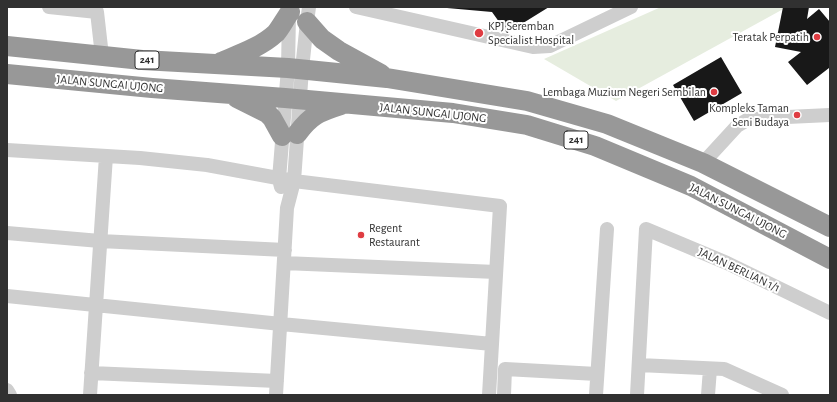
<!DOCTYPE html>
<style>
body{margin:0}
#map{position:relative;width:837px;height:402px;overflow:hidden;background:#fff;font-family:"Alegreya Sans",sans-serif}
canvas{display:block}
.frame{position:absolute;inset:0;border:8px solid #313131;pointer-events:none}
</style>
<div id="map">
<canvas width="837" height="402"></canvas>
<div class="frame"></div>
</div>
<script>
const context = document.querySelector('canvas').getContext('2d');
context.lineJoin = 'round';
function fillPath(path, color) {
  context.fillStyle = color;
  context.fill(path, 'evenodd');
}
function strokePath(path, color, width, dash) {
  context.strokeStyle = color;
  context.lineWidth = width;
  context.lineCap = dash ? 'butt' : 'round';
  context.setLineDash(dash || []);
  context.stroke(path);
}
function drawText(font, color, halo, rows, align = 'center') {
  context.font = font + ' "Alegreya Sans",sans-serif';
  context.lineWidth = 4;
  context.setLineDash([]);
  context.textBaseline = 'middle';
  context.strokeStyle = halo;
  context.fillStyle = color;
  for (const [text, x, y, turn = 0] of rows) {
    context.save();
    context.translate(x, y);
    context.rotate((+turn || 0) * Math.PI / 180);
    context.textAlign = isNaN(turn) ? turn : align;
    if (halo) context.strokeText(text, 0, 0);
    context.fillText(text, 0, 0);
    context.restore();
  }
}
const green = new Path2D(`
 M661 7H787L616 101 544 59Z`);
const building = new Path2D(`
 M447 7H549L507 33 492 12 447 8Z
 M783 7H809L807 19 819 9 830 22V70L829 68 807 85 788 62 801 52 775 47Z
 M721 57 742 93 694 121 673 85Z`);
const minor = new Path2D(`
 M49 7 97 12 102 56
 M356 7 533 47 550 46 631 7
 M7 150 140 158 207 165 294 181 500 206 492 344 281 324 7 296
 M703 163 737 126 747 120 766 118 830 115
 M281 187 279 179 288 68 289 14
 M7 233 100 241 285 250
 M284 263 496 272
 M639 365 724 369 782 395
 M91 373 277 381
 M7 390 10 395
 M90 395 106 156
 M276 395 287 208 294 181 302 69 307 22 309 7
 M489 395 492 344
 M504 395 505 369 597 374
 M596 395 607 229
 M637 395 646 229 727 263 830 313
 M708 395 710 369`);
const highway = new Path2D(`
 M307 22 322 39 339 51 381 74
 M7 46 142 60 288 68 387 78 527 101 607 124 703 163 830 227
 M221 62C240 54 261 47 276 33 281 27 285 19 290 12
 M7 74 152 88 285 98 453 113 527 125 595 146 691 186 830 259
 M237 98 267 113 272 118 282 136
 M297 134C311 115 319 112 341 105`);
const markers = [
 [479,33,5,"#df3c42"],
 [817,37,4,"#df3c42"],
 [714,92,4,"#df3c42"],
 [797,115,4,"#df3c42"],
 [361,235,4,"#df3c42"]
];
const shields = [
 [147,60,24],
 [576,140,24]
];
const shieldNames = [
 ["241",147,60],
 ["241",576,140]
];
const poiNames = [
 ["KPJ Seremban",488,26,"left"],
 ["Specialist Hospital",488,40,"left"],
 ["Teratak Perpatih",809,37],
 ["Lembaga Muzium Negeri Sembilan",706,92],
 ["Kompleks Taman",789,108],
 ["Seni Budaya",789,122],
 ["Regent",369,228,"left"],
 ["Restaurant",369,242,"left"]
];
const streetNames = [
 ["JALAN SUNGAI UJONG",110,84,5],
 ["JALAN SUNGAI UJONG",433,113,6],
 ["JALAN SUNGAI UJONG",738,211,27],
 ["JALAN BERLIAN 1/1",739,270,25]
];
fillPath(green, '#e6eddf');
fillPath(building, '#181818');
strokePath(minor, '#cecece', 14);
strokePath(highway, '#989898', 20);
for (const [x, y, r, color] of markers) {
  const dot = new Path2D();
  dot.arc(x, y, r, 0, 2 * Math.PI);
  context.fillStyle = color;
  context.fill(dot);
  strokePath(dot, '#fff', 1.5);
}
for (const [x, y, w] of shields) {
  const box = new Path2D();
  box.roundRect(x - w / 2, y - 9, w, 18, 3);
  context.fillStyle = '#fff';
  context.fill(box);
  strokePath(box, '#313131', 1);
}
drawText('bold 11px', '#313131', null, shieldNames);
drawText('12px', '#313131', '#fff', poiNames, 'right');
drawText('12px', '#313131', '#fff', streetNames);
</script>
